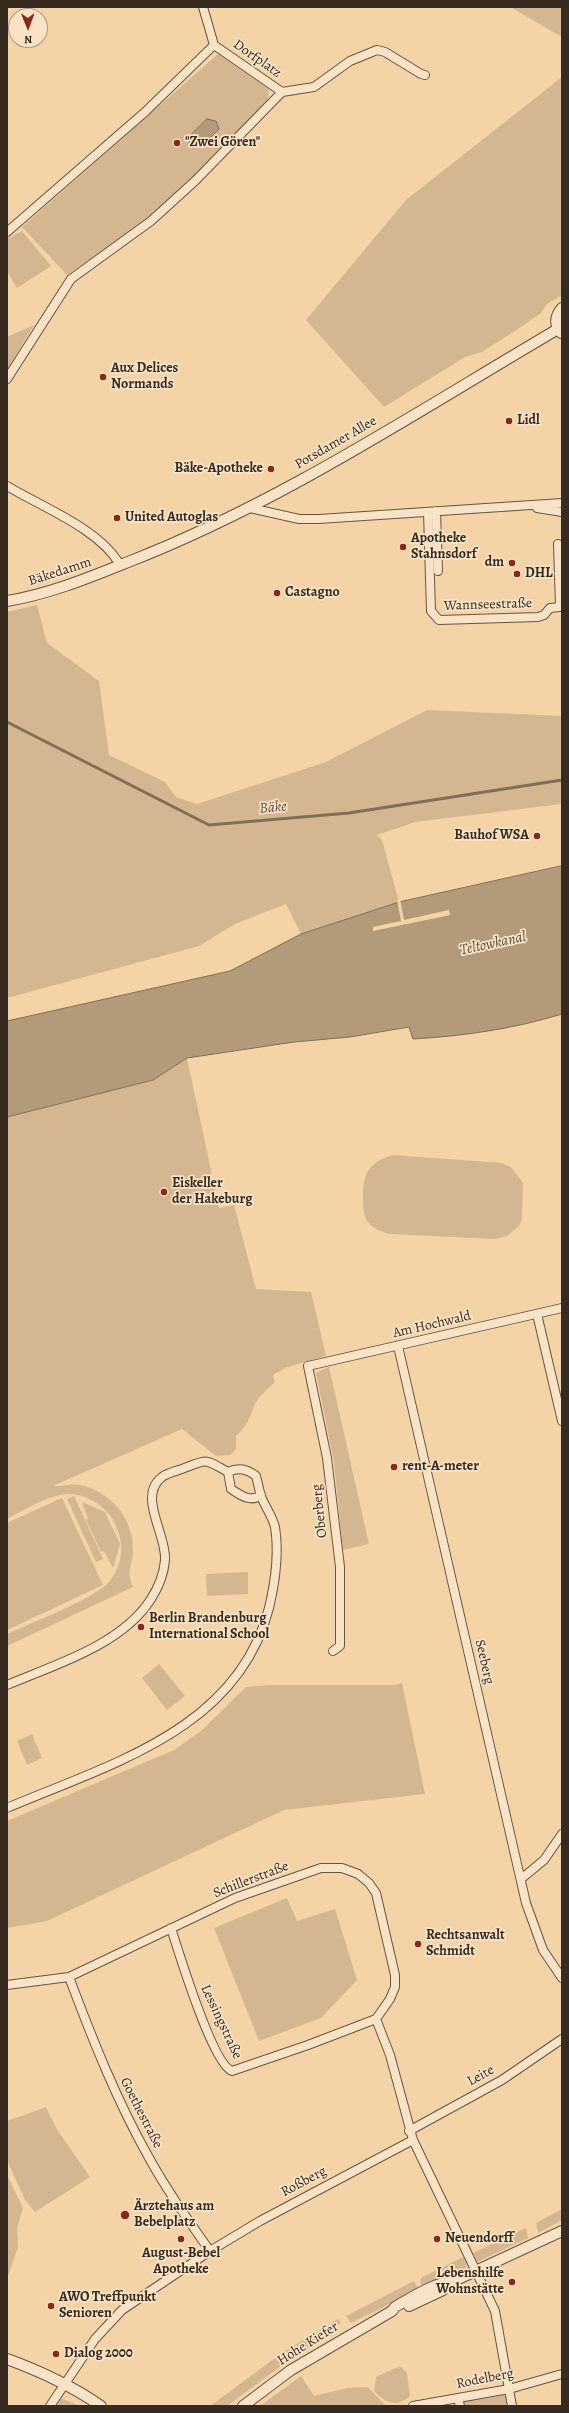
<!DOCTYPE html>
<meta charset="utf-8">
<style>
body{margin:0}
#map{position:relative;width:569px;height:2413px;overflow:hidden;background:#f4d4a7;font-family:Alegreya,serif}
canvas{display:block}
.frame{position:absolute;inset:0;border:8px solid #362b21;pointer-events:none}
.north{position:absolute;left:8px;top:8px;width:40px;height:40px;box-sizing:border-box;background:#f8e3c6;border:1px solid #aa9984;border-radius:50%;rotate:179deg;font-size:11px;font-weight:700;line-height:16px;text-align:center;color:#362b21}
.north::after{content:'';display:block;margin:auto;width:14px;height:18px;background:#8f2418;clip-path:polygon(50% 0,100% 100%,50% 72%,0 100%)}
</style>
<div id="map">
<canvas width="569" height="2413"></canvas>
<div class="frame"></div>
<div class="north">N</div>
</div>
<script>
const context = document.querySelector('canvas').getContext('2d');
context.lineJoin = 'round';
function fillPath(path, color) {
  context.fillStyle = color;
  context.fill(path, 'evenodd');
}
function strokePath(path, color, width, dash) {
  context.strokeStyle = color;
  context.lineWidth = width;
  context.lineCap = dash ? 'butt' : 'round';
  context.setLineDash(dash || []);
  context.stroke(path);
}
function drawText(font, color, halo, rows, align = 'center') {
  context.font = font + ' Alegreya,serif';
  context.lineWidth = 3.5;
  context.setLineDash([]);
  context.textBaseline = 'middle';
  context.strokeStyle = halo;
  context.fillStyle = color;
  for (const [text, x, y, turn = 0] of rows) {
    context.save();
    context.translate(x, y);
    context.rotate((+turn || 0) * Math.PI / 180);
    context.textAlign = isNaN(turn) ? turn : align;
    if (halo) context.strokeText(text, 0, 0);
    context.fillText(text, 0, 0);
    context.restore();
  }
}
const green = new Path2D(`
 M510 7H562V37Z
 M218 54 267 88 269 92 267 103 156 213 67 275 22 227Z
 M562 77V295L547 304 541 313 521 327 482 352 465 357 384 407 306 320 406 200Z
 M22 231 51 266 17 288 7 271V239Z
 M34 325 7 370V337Z
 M37 605 47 643 99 681 109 755 165 782 176 797 197 804 326 762 427 710 562 716V804L415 822 377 835 382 840 399 902 301 934 286 904 235 924 199 946 7 998V612Z
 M187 1058 219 1208 234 1205 256 1289 311 1292 326 1356 287 1367 273 1375 275 1382C267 1389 259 1396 254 1406 249 1419 247 1427 236 1436V1449L230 1455 216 1456 182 1429 53 1486C61 1487 71 1483 80 1485 110 1491 133 1518 133 1549 133 1568 125 1568 133 1587L7 1646V1634C30 1623 92 1600 108 1583 138 1550 114 1496 69 1494 49 1494 25 1510 7 1519V1117L153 1080Z
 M393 1155 502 1163 511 1167 523 1183 522 1219 519 1226 507 1236 496 1239 390 1234C367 1228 362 1219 363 1196 363 1172 370 1162 393 1155Z
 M329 1367 369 1544 343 1550 334 1462 316 1373Z
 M74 1496 103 1559 96 1562 67 1499Z
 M62 1498 103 1585 7 1630V1523Z
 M82 1502 105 1512 120 1544 113 1568 104 1551 101 1552 86 1520 88 1519Z
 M248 1572V1594L207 1596 206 1574Z
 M159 1664 185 1696 167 1710 142 1678Z
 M402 1683 425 1794 284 1810 47 1921 7 1928V1821L174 1750 201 1731 246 1687 268 1685H394Z
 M32 1734 42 1758 27 1765 17 1741Z
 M287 1898 297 1921 335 1909 357 1980 321 2018 259 2041 214 1928Z
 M46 2107 56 2128 90 2177 35 2212 25 2200 7 2160V2121Z
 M7 2175 23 2208 17 2228 18 2247 7 2279Z
 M562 2209V2220L538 2233 536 2223Z
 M526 2228 528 2238 477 2262 473 2253Z
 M463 2257 467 2265 463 2271 425 2288 420 2283 421 2278Z
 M414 2281 419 2290 351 2323 346 2316Z
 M338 2319 341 2323 319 2337 321 2341 290 2360 285 2351Z
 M278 2356 284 2364 227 2406H210Z
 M400 2366 407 2373 410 2396C397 2408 386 2403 374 2391L376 2377Z
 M301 2376 314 2396 347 2388 368 2387 386 2406H260Z
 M502 2394 506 2397V2406H462L463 2401Z
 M61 2398 80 2406H57Z`);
const water = new Path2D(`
 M207 119 216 121 219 129 202 146 192 147 189 143 190 136Z
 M562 866V1014C513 1029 464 1036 413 1039L409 1027 350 1037 294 1042 187 1058 153 1080 7 1117V1021L230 971 301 934 399 902Z`);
const pier = new Path2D(`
 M400 899 404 920 449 910 450 915 373 931V927L401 921 397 900Z`);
const stream = new Path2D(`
 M7 722 209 825 349 813 562 780`);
const minor = new Path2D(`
 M203 7 214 45
 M214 45 282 92
 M282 92 314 87 350 61 377 50 385 52 421 74 425 75
 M7 232 145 112 214 45
 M7 379 71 279 151 221 195 181 282 92
 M7 486C42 507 100 529 120 565
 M250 508 299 519H319L562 503
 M537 508 562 512
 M436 511 438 571
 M428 512 431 611 439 620 538 617 544 615 550 608 560 607 558 544
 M537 1314 562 1421
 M398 1346 526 1903 543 1950 562 1978
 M228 1472 231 1489C240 1495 251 1503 261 1495
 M333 1651 340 1646V1567L327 1458 308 1366 562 1308
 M7 1685C54 1665 122 1645 151 1599 158 1588 164 1573 165 1560 167 1535 137 1496 162 1477 167 1473 176 1471 182 1469 209 1458 204 1459 228 1472 239 1467 247 1469 256 1476 258 1483 259 1490 261 1496 265 1507 272 1515 275 1527 279 1552 275 1583 269 1608 238 1730 110 1764 7 1808
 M521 1879 544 1860 562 1834
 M69 1977C92 2038 116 2099 148 2156 166 2189 188 2220 210 2251
 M7 1985 69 1977 235 1898 321 1868H342L358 1874 369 1883 376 1893 395 1975V1987L390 1999 376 2019 308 2045 232 2071C213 2065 178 1950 171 1928
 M376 2019 390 2055 413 2140 495 2311 512 2406
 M409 2131 502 2080 562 2039
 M458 2398 460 2406
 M50 2406 95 2339 122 2310 210 2251 260 2221 413 2140
 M413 2406 509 2389 562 2374`);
const tertiary = new Path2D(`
 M561 333C554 324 555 316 562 308
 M7 601C49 594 88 578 128 562 280 503 418 411 558 329
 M409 2306 443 2290
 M7 2359C40 2371 72 2386 101 2406
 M243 2406 291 2370 392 2311 395 2307C413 2297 433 2283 454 2281L562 2231`);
const markers = [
 [177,143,4,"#8f2418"],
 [103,377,4,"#8f2418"],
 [509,421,4,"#8f2418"],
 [271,469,4,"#8f2418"],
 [117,518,4,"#8f2418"],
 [403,547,4,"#8f2418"],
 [512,563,4,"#8f2418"],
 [517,574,4,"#8f2418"],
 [277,593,4,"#8f2418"],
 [537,836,4,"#8f2418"],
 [164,1192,4,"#8f2418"],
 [394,1467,4,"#8f2418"],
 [141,1627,4,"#8f2418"],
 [418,1944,4,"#8f2418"],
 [125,2215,5,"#8f2418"],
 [181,2239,4,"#8f2418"],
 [437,2239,4,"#8f2418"],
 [512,2282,4,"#8f2418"],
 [51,2306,4,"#8f2418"],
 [56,2354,4,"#8f2418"]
];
const streetNames = [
 ["Dorfplatz",257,59,35],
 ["Potsdamer Allee",336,443,-30],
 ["Bäkedamm",60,572,-18],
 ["Wannseestraße",488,605,-2],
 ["Am Hochwald",432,1325,-13],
 ["Oberberg",320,1511,-96],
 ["Seeberg",484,1662,77],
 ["Schillerstraße",251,1880,-21],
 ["Lessingstraße",221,2022,65],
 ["Leite",481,2076,-29],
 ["Goethestraße",141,2113,63],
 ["Roßberg",304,2182,-28],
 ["Hohe Kiefer",308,2344,-32],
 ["Rodelberg",485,2379,-11]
];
const poiNames = [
 ["\"Zwei Gören\"",185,143],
 ["Aux Delices",111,369],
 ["Normands",111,385],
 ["Lidl",517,421],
 ["Bäke-Apotheke",263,469,"right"],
 ["United Autoglas",125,518],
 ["Apotheke",411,539],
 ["Stahnsdorf",411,555],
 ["dm",504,563,"right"],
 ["DHL",525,574],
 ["Castagno",285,593],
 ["Bauhof WSA",529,836,"right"],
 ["Eiskeller",172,1184],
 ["der Hakeburg",172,1200],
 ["rent-A-meter",402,1467],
 ["Berlin Brandenburg",149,1619],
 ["International School",149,1635],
 ["Rechtsanwalt",426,1936],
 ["Schmidt",426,1952],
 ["Ärztehaus am",134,2207],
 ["Bebelplatz",134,2223],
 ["Neuendorff",445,2239],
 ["August-Bebel",181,2254,"center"],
 ["Apotheke",181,2270,"center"],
 ["Lebenshilfe",504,2274,"right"],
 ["Wohnstätte",504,2290,"right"],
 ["AWO Treffpunkt",59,2298],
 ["Senioren",59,2314],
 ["Dialog 2000",64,2354]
];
const waterNames = [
 ["Bäke",273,808,-5],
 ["Teltowkanal",493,944,-12]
];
fillPath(green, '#d4b790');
fillPath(water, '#b39b79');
strokePath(water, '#816e56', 1);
fillPath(pier, '#f4d4a7');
strokePath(stream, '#816e56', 3);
strokePath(minor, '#665542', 10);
strokePath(tertiary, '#665542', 12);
strokePath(minor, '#f8e3c6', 8);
strokePath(tertiary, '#f8e3c6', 10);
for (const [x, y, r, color] of markers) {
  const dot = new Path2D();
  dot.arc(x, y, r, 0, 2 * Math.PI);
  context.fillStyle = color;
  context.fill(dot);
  strokePath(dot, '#f8e3c6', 1.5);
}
drawText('14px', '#362b21', '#f8e3c6', streetNames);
drawText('bold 14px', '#362b21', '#f8e3c6', poiNames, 'left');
drawText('italic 15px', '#5c4d3b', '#f8e3c6', waterNames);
</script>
